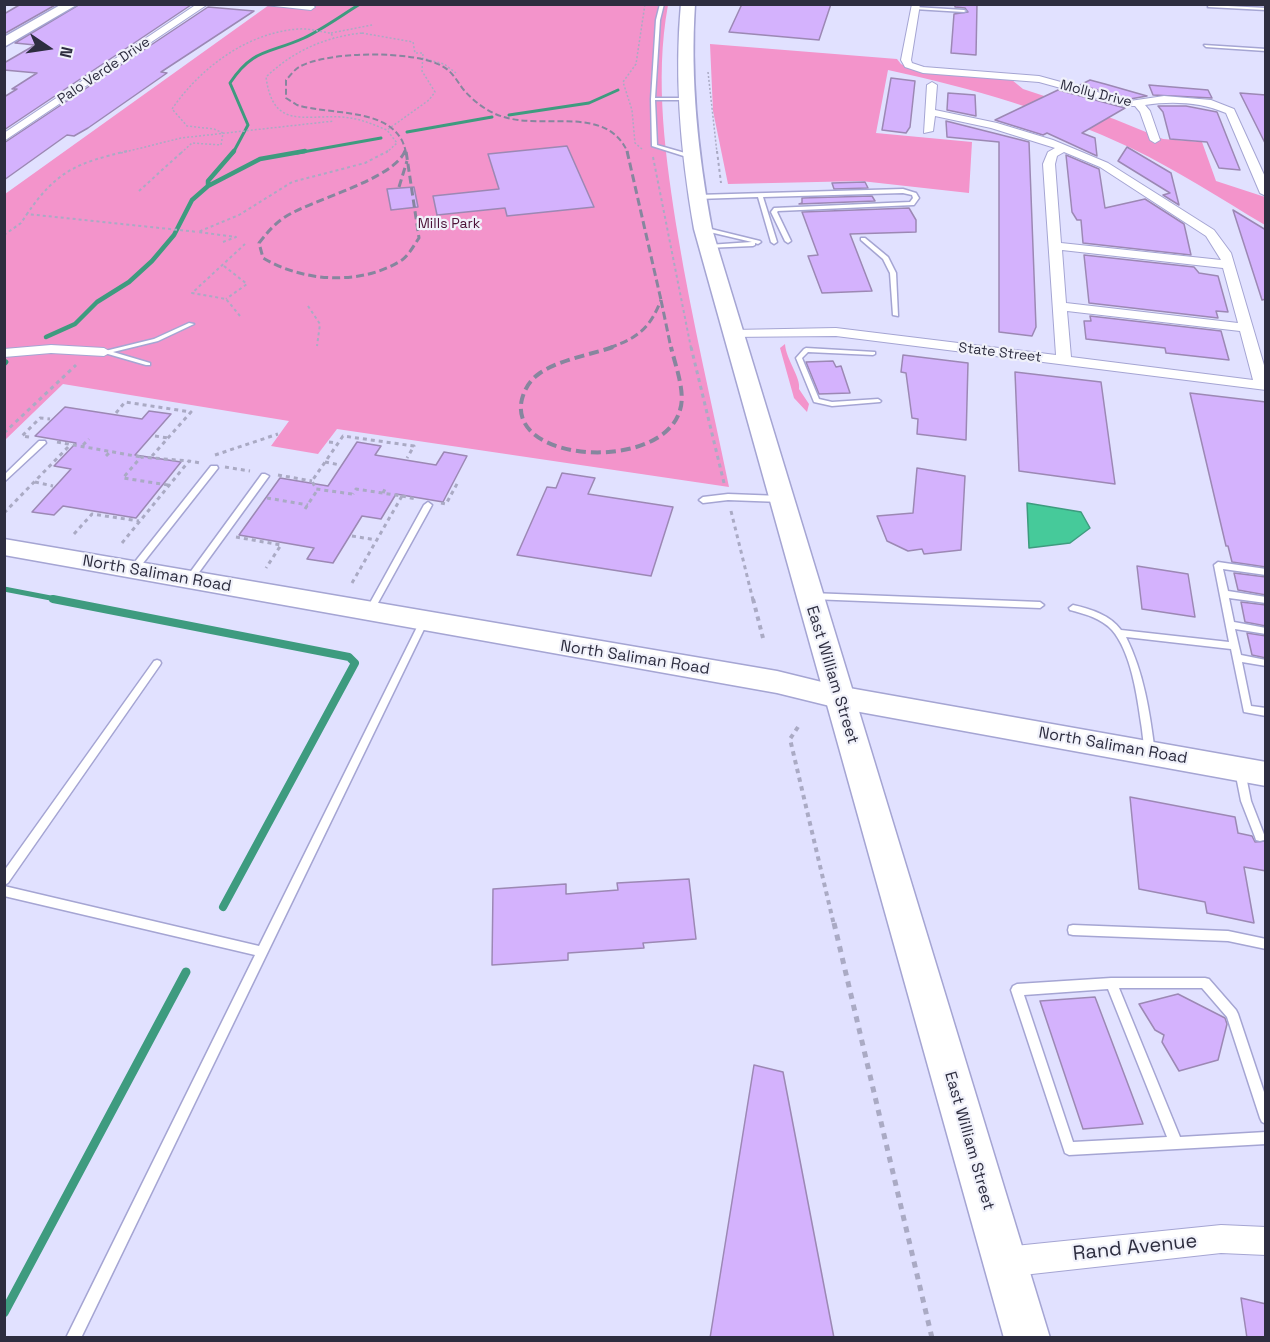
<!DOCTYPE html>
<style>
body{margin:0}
#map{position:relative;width:1270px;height:1342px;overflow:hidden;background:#e1e1ff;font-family:"Space Grotesk",sans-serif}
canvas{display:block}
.frame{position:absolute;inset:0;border:6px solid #2d2d3f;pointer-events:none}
.north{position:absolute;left:18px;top:18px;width:60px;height:60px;-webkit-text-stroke:4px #f0f1fa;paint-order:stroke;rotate:103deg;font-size:16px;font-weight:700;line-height:24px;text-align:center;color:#2d2d3f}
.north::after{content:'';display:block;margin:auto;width:21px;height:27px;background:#2d2d3f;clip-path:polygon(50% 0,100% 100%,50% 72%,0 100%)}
</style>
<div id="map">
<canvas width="1270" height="1342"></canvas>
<div class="frame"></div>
<div class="north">N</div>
</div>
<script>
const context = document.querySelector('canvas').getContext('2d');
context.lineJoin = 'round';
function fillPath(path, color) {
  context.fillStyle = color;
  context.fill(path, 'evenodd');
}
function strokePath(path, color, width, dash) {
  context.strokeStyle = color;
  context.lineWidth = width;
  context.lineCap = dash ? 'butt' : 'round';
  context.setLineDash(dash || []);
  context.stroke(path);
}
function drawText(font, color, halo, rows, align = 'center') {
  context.font = font + ' "Space Grotesk",sans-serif';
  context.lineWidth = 4.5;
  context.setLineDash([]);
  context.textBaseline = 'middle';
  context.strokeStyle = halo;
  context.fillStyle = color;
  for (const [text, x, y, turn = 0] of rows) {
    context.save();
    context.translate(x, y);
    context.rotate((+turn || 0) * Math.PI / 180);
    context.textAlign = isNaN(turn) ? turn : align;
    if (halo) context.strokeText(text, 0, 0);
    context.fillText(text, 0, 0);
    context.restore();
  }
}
const green = new Path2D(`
 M269 5H668C654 81 666 161 678 236 692 320 712 404 729 487L337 429 318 454 271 446 289 421 63 384 5 440V194Z
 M710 44 897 59 901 64 909 68 1012 80 1023 89 1114 119 1163 139 1202 142 1216 181 1265 197V225C1221 199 1177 170 1131 148 1055 112 971 88 888 70L876 133 972 142 969 193 861 181 728 184 713 111Z
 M785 344C786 360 801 377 799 389L809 404 807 412 794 398 780 348Z`);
const water = new Path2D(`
 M1027 503 1081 512 1090 528 1070 543 1029 548Z`);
const streamFar4 = new Path2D(`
 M509 115 589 103 618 90
 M407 132 492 117
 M233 153 248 125 230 83C253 48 269 54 304 38 323 29 342 15 360 4
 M297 153 381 138`);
const streamFar3 = new Path2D(`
 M208 186 260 159 305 151
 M46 337 75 324 97 302 129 282 152 261 174 235 192 200 208 186V181L234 151`);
const streamFar2 = new Path2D(`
 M4 364 6 362
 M4 589 61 600`);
const streamFar1 = new Path2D(`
 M53 599 349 657 355 663 223 907`);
const stream = new Path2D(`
 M4 1313 186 972`);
const building = new Path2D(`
 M21 4H57L4 34V14Z
 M80 4 191 5 4 130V97L17 89H12L37 73 4 70V63L35 45 15 43Z
 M742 4H831L819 40 729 32Z
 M955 4H977L976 55 951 53 954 14 968 12 965 8 955 7Z
 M208 7 254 11 161 72 167 73 88 128 74 136 67 135 4 180V143Z
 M891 78 915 81 910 127 906 133 882 130Z
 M1090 80 1105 84 1147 96 1130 99 1080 85Z
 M1149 85 1208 90 1212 98 1153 95Z
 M1058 90 1125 108 1082 133 1095 138 1097 156 1047 133 1043 135 995 120Z
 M948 93 975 95 976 116 947 110Z
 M1240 93 1266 95V145Z
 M1158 106H1186L1217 112 1240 170 1219 168 1207 142 1170 139 1163 112Z
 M946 121 1029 142 1036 327 1032 336 999 332V142L947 137Z
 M567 146 594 207 507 216 505 208 437 215 433 196 499 189 488 154Z
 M1127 147 1171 173 1179 205 1163 195 1170 193 1118 161Z
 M1066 155 1099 169 1105 208 1145 199 1184 224 1191 255 1083 243 1081 220H1077L1072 212Z
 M865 182 868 188 834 189 832 183Z
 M414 187 418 207 391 210 387 189Z
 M872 196 875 201 799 204 802 203V198Z
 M909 208 916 220V232L850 234 872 291 822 293 808 256 818 255 802 212Z
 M1233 210 1266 230V299L1262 300Z
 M1084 255 1194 267 1199 273 1218 276 1228 312 1216 311 1218 318 1089 303Z
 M1090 316 1221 331 1229 360 1166 353 1165 348 1086 339 1084 321H1091Z
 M903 355 968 363 966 440 917 434 918 419 912 418 906 373 901 372Z
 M833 361 836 367 841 366 850 393 819 394 806 362Z
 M1015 372 1101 382 1115 484 1019 471Z
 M1190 393 1266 402V567L1232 562 1228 546H1226Z
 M65 407 142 419 149 411 171 414 135 455 181 462 136 518 63 506 54 515 32 512 71 469 54 466 76 443 35 436Z
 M357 442 381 446 375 455 436 465 444 452 467 456 443 502 396 494 381 519 362 516 333 563 307 559 314 548 239 535 280 478 328 486Z
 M917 468 965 476 961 550 924 554 922 549 908 551 887 541 877 516 913 513Z
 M562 473 595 478 588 494 673 507 651 576 517 555 547 487 556 488Z
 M1137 566 1188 574 1195 617 1142 609Z
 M1234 573 1266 577V595L1238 590Z
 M1241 602 1266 605V626L1245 622Z
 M1247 633 1266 636V658L1252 655Z
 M1130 797 1235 817 1238 833 1252 836 1255 842 1266 841V871L1244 867 1254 923 1207 913 1205 902 1139 889Z
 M689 879 696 939 643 943 644 948 568 953V960L492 965 493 889 566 884V894L618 890 617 883Z
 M1178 994 1225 1018 1227 1024 1218 1060 1179 1071 1162 1042 1164 1035 1155 1030 1139 1004Z
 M1095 997 1143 1124 1083 1129 1040 1001Z
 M754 1065 783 1072 834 1338H710Z
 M1241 1298 1266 1304V1338H1247Z`);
const pathFar4 = new Path2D(`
 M331 33 372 25
 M362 33 413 42 415 53H423L422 71 435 92 429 100 387 130C372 124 359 118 342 117 302 115 273 129 266 77 293 51 325 37 362 33Z
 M422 58 444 64 456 73
 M708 72 717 153
 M642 149 635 143 632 110 623 82 636 64 645 4
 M121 153 181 138 334 121
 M181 153 192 143 221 145 223 133 214 129 187 126 172 109C200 68 248 32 299 29 309 28 320 32 331 33L334 39
 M386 153 397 143 387 130`);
const pathFar3 = new Path2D(`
 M127 151C78 163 57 170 27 214L198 232
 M717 151 721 183
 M653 157 691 348
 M139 191 183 151
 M4 235 21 223 27 214
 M223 242 236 237 198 232 239 215 292 182 365 163 388 151
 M224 266 247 284 226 299
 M308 306 320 324 317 346
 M240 316 226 299 192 293 245 244`);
const pathFar2 = new Path2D(`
 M691 347 724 483
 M116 413 125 402 191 412 152 456
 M4 433 76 365
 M155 436 168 438
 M29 437 22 436 40 418 50 419
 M57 442 141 457
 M329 442 337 443
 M83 445 89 439
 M215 455 278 434
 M106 456 111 451
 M325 462 340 465
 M225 467 250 471
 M278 475 312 481
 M35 482 53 486
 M168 485 123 478 141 457 189 461
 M383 493 386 487
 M352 494 316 489 312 481 343 436 414 446 407 458
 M402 496 416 499
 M267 498 308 505
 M441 503 446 504 458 482
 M305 509 318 489
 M731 511 753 600
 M4 513 71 444
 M74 534 92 514 139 521
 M352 536 377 540
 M236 537 281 545 266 568
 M122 543 189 461 200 463
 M352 583 402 496 356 489 353 494`);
const pathFar1 = new Path2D(`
 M753 599 763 638
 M798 727 790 739 834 925`);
const path = new Path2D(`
 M834 923 932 1338`);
const lane = new Path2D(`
 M660 4H664L660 20 655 98H685L687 99 685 100H655L657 145 692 155 693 156 690 158 652 146 651 99 656 20Z
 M1209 5 1266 8V10L1208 7Z
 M915 7 964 10 966 11 964 12 914 9Z
 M1204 45 1266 49V51L1206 47Z
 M903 189 916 193 919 198 914 205 778 211 777 212 791 241 788 243 785 241 771 212 774 208 910 202 913 198 912 195 903 193 763 197 777 242 774 244 771 242 758 197 697 199 694 197 697 195Z
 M703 227 760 241 761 242 758 244 755 243V245L753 246 706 248V246L708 245 752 242 701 230 700 229Z
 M861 238H865L888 257 896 273 898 316 893 315 890 273 883 259 861 240Z
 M189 323 194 324 158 341 113 352 150 363V365H146L101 352 154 339Z
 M806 348 875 352V354L873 355 808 352 802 358 819 399 832 402 878 399 881 401 880 402 832 406 814 402 796 358 804 349Z
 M39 441H45L46 443 4 482V475Z
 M211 466H217L218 468 136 572H130L129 570 130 568Z
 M262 474H265L269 476 192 582H186L185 580 186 578Z
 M728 494 781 496 785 499 781 502 728 500 703 503 699 500 703 497Z
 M428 502 432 505 373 612 372 614H366L365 612 424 505Z
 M1218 562 1266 569V575L1223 569 1228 591 1266 597V603L1229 598 1234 622 1266 628V634L1235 629 1241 655 1266 660V666L1242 662 1251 706 1266 708V716L1244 712 1231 649 1126 637C1144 673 1150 713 1155 753L1153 756 1150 757 1147 756C1143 746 1143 734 1141 723 1137 695 1131 652 1112 630 1101 618 1085 614 1070 610L1069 608 1073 605C1091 609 1110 615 1121 630L1229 642 1214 565Z
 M811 593 1040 602 1044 605 1040 608 811 599 807 596Z
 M424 618 428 621 81 1338H66L255 955 4 896V886L259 946 420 621Z
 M157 660 160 661 161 663 160 665 8 883 4 885V871L154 661Z
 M1240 767 1243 768 1245 771 1251 801 1265 837 1264 840 1260 841 1256 840 1255 837 1241 801 1235 771 1237 768Z
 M1073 925 1228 931 1266 939V949L1228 941 1073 935 1069 934 1068 930 1069 926Z
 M1111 978H1205L1209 979 1236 1010 1238 1014 1266 1098V1124L1262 1122 1260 1118 1227 1017 1202 988H1119L1180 1137 1266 1132V1144L1069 1155 1065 1153 1011 990 1013 986 1017 984ZM1108 989 1167 1137 1073 1142 1024 995Z`);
const street = new Path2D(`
 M197 4H208L4 141V133Z
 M256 4H311L315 7 311 10Z
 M912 4H920L911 60 912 63 924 67 1039 76 1130 101 1164 96 1211 100 1234 109 1266 179V196L1260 193 1226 113C1200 102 1172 101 1145 105L1150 111 1160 140 1155 143 1150 140 1140 112 1135 106H1126L1039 82 923 73 905 67 901 60Z
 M932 82 937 85 935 110 997 123 1053 140 1108 163 1214 230 1231 253 1266 372V390L836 336 728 337 726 334 733 330 836 328 1056 355 1043 164 1048 152 1055 148 991 128 935 116 933 131 924 133 927 85ZM1064 152 1100 167 1206 236 1221 260 1061 243 1055 164 1057 156ZM1062 250 1223 268 1238 323 1066 303ZM1067 311 1240 331 1253 380 1071 357Z
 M51 345 104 348 111 352 104 356 51 353 4 357V349Z
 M1221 1225 1266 1227V1255L1221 1253 1005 1277 995 1272 990 1262 995 1252 1005 1247Z`);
const secondary = new Path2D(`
 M62 4H78L4 47V37Z
 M4 539 777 671 838 686 1266 762V786L838 708 777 693 4 555Z`);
const primary = new Path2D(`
 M681 4H695C690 81 698 154 712 229L1050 1338H1004L694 229C681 154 674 80 681 4Z`);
const railFar2 = new Path2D(`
 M404 153 405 150
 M406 153C398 106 332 116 297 105L286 98V80C290 76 294 70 299 67 327 51 414 50 442 66 452 71 457 81 463 89 474 102 489 113 504 117 545 130 607 104 628 153`);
const railFar1 = new Path2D(`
 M405 151C393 180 313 199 285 217 274 224 267 233 259 243L263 258C303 282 361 286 402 260 409 255 414 245 419 238L406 151
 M627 151 661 300
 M399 187 407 161
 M661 300 671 348
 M609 348C638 338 650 328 661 300`);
const rail = new Path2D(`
 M613 347C590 355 561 359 540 373 530 380 525 388 522 399 506 464 663 472 680 410 686 392 675 365 671 347`);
const farStreetnames = [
 ["Palo Verde Drive",104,71,-34],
 ["Molly Drive",1096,94,14],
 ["State Street",1000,353,7]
];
const farParknames = [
 ["Mills Park",449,224]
];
const streetNames = [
 ["North Saliman Road",157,574,10],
 ["North Saliman Road",635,658,9],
 ["East William Street",832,675,73],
 ["North Saliman Road",1113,746,10],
 ["East William Street",969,1141,74]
];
const nearStreetnames = [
 ["Rand Avenue",1135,1248,-6]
];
fillPath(green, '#f394cb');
fillPath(water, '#46ca9a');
strokePath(water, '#3e9b7f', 1.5);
strokePath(streamFar4, '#3e9b7f', 3);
strokePath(streamFar3, '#3e9b7f', 4.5);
strokePath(streamFar2, '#3e9b7f', 5);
strokePath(streamFar1, '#3e9b7f', 8);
strokePath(stream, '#3e9b7f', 9);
fillPath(building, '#d4b2fd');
strokePath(building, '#9c88b4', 1.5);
strokePath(lane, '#a5a5d3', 3);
strokePath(street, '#a5a5d3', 2);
strokePath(secondary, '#a5a5d3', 3);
strokePath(primary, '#a5a5d3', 3);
strokePath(pathFar4, '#aaaac4', 1.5, [2, 2]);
strokePath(pathFar3, '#aaaac4', 2, [3, 3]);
strokePath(pathFar2, '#aaaac4', 3, [4, 4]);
strokePath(pathFar1, '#aaaac4', 4, [4.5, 4.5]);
strokePath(path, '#aaaac4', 5, [6, 6]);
fillPath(lane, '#fff');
fillPath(street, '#fff');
fillPath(secondary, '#fff');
fillPath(primary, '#fff');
strokePath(railFar2, '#86869e', 2, [6, 3]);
strokePath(railFar1, '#86869e', 3, [8, 4]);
strokePath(rail, '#86869e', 4, [10, 5]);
drawText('14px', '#2d2d3f', '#f0f1fa', farStreetnames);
drawText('14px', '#4d1238', '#f0f1fa', farParknames);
drawText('16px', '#2d2d3f', '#f0f1fa', streetNames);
drawText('20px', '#2d2d3f', '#f0f1fa', nearStreetnames);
</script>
